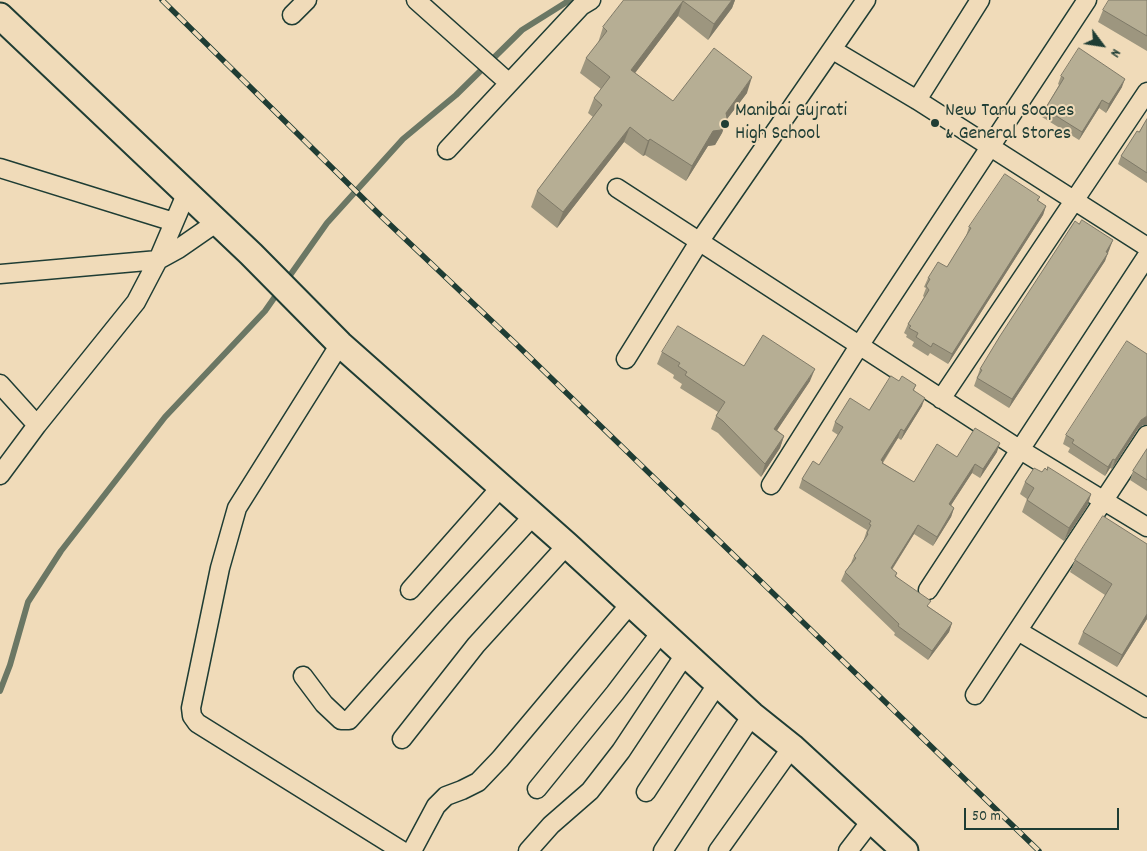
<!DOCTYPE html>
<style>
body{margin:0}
#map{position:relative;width:1147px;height:851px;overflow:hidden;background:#f0dbb9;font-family:Dekko,sans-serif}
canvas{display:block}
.north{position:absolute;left:1077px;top:20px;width:50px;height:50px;-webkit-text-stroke:4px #f0dbb9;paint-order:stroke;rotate:121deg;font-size:14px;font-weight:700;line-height:20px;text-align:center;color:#1f3d34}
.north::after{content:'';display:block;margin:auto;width:18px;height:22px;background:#1f3d34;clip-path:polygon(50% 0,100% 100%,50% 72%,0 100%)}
.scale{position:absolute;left:964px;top:808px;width:155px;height:22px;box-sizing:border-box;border:2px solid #1f3d34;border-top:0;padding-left:6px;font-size:15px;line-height:18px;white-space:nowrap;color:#1f3d34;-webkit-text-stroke:4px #f0dbb9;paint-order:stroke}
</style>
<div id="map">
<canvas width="1147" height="851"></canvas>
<div class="north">N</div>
<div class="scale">50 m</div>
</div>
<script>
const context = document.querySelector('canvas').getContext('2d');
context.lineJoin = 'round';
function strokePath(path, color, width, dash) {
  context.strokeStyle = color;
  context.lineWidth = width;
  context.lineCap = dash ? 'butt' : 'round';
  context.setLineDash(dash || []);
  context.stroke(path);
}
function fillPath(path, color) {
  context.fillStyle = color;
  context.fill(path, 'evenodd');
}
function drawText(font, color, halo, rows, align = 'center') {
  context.font = font + ' Dekko,sans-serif';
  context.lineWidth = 4;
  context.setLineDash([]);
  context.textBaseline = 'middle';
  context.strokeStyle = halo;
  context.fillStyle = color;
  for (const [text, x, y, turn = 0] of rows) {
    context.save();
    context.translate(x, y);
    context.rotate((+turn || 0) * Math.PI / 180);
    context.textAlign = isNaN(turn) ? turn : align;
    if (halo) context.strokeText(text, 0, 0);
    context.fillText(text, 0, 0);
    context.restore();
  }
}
const stream = new Path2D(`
 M286 281 327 223 403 139 456 95 522 30 570 0
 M0 691 10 665 28 602 61 551 165 417 265 311 279 291`);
const street = new Path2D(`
 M416 0 509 83
 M292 15 307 0
 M833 50 917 100 1147 247
 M917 100 980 0
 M447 150 581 6 591 0
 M0 168 174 222
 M617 188 1019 449 1147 527
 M0 274 158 260 178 249 217 222
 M340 344 237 508 220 568 191 708 192 716 197 723 402 851
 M626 359 699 242 866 0
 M0 384 37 425
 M941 399 1147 92
 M0 475 37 425 136 302 158 260 187 192
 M771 485 859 346 1087 0
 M410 590 501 487
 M928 590 1147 256
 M1018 631 1147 708
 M303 676 324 704 341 720H349L443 614 533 516
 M975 695 1147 435
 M402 739 476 645 567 545
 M537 789 615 693 662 631
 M646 792 718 683
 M412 851 436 806 446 796 462 790 478 782 500 759 631 603
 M528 851 551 825 590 791 621 751 686 653
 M663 851 752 715
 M718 851 792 747
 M848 851 871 821`);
const secondary = new Path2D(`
 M0 16 251 254 340 344 567 545 752 715 792 747 905 851`);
const rail = new Path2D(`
 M162 0 382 217 515 343 1039 851`);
const wall = new Path2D(`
 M624 0H735L732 8 708 40 678 16 635 73 673 101 747 93 727 119 722 133 715 145 708 146 686 181 645 155 643 156 624 142 557 228 531 207 537 191 593 117 588 113 594 98 601 89 580 73 586 58 598 43 603 27Z
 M1147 0V51L1098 22 1103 10Z
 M1061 76 1122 87 1106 113 1099 108 1079 140 1042 117 1045 109 1059 85 1058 84Z
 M1147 119V183L1118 164 1121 156 1139 132Z
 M1040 197 1038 201 1046 206 1043 215 948 364 930 353 928 356 912 346 914 342 906 337 907 335 904 333 908 324 924 297 923 296 926 288 924 287 928 278 947 267 966 236 969 227Z
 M1110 248 1107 253 1105 261 1009 408 974 386 980 369Z
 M662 352 744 366 810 381 777 430 784 436 780 448 761 477 718 433 711 429 716 416 718 412 680 388 682 384 673 378 674 375 657 364Z
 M899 381 916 385 914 390 922 406 901 440 898 438 883 463 914 482 957 457 997 452 980 478 972 473 951 505 954 508 951 517 933 546 914 534 892 570 897 573 896 576 929 607 952 623 949 632 928 660 894 635 895 633 841 581 845 572 851 563 854 556 863 542 867 530 799 488 802 479 819 465 838 435 832 431 835 422 869 410Z
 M1143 425 1138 429 1112 469 1110 468 1105 476 1068 452 1070 448 1063 444 1066 435Z
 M1147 449V491L1130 480 1133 471Z
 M1042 472 1091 494 1087 507 1064 541 1022 512 1027 499 1020 494 1025 482Z
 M1147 544V619L1117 667 1078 644 1083 632 1105 595 1070 572 1075 560Z`);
const shadedWall = new Path2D(`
 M732 0H735L732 8 708 40 714 24Z
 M683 1 678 16 626 85 631 70Z
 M752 77 747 93 727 119 722 133 715 145 708 146 686 181 692 166 713 131Z
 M1125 79 1122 87 1106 113 1109 104Z
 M1102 100 1099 108 1079 140 1082 132Z
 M630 127 624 142 557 228 563 212Z
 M650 139 645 155 643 156 648 141Z
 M1046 206 1043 215 948 364 952 354Z
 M1113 240 1105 261 1009 408 1012 399Z
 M815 369 810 381 770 441 774 429Z
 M925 398 922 406 901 440 904 431Z
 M1147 416V425H1143L1138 429 1112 469 1115 460 1141 420Z
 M901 429 898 438 878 469 881 460Z
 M784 436 780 448 761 477 765 464Z
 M1000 443 997 452 980 478 983 469Z
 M1113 459 1110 468 1105 476 1108 467Z
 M975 464 972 473 946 513 949 504Z
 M1091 494 1087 507 1064 541 1069 528Z
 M954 508 951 517 933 546 937 537Z
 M918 525 914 534 887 577 891 568Z
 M1147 614V619L1117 667 1122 655Z
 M952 623 949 632 928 660 932 651Z`);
const building = new Path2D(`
 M624 0H732L714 24 683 1 631 70 673 101 714 48 752 77 726 113 727 118 721 130 713 131 692 166 650 139 648 141 630 127 563 212 537 191 602 105 594 98 610 77 586 58 607 31 603 27Z
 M1109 0H1147V36L1103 10Z
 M1079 48 1125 79 1109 104 1102 100 1082 132 1045 109 1064 78 1061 76Z
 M1147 119V173L1121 156 1137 131 1139 132Z
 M1005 174 1040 197 1037 200 1046 206 952 354 933 343 931 347 916 337 918 333 909 328 911 326 908 324 929 290 926 286 930 279 928 278 938 262 947 267 971 228 969 227Z
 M1082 220 1113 240 1106 252 1108 253 1012 399 977 378 982 370 980 369 1000 336 1075 221 1079 224Z
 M678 326 744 366 763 335 815 369 774 429 784 436 765 464 723 421 716 416 725 402 685 375 687 372 678 366 680 363 662 352Z
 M1127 341 1147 354V416L1141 420 1115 460 1113 459 1108 467 1072 443 1074 440 1066 435Z
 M891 376 899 381 902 376 916 385 913 390 925 398 904 431 901 429 881 460 883 462 882 463 914 482 937 444 957 457 975 428 1000 443 983 469 975 464 949 504 954 508 937 537 918 525 891 568 897 573 895 576 931 601 927 606 952 623 932 651 898 626 899 624 845 572 856 558 854 556 868 534 867 533 871 525 869 524 871 521 802 479 813 461 819 465 843 427 835 422 850 398 869 410Z
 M1147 449V480L1133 471Z
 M1048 467 1091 494 1069 528 1027 500 1034 488 1025 482 1034 468 1042 472 1045 468 1047 470Z
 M1103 516 1147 544V614L1122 655 1083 632 1112 584 1075 560Z`);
const markers = [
 [935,123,5,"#1f3d34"],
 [725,124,5,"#1f3d34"]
];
const poiNames = [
 ["Manibai Gujrati",735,112],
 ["High School",735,135],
 ["New Tanu Soapes",945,112],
 ["& General Stores",945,135]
];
strokePath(stream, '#6b7764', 6);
strokePath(street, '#1f3d34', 21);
strokePath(secondary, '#1f3d34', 29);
strokePath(street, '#f0dbb9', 18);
strokePath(secondary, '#f0dbb9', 25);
strokePath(rail, '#1f3d34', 5.5);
strokePath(rail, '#f0dbb9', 4, [11]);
fillPath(wall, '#9d967f');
fillPath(shadedWall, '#7f7a68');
fillPath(building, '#b6ae94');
strokePath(building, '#7f7a68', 1);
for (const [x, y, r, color] of markers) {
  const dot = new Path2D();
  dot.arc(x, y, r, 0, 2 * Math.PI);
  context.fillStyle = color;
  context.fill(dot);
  strokePath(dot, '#f0dbb9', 2);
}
drawText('20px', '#1f3d34', '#f0dbb9', poiNames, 'left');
</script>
